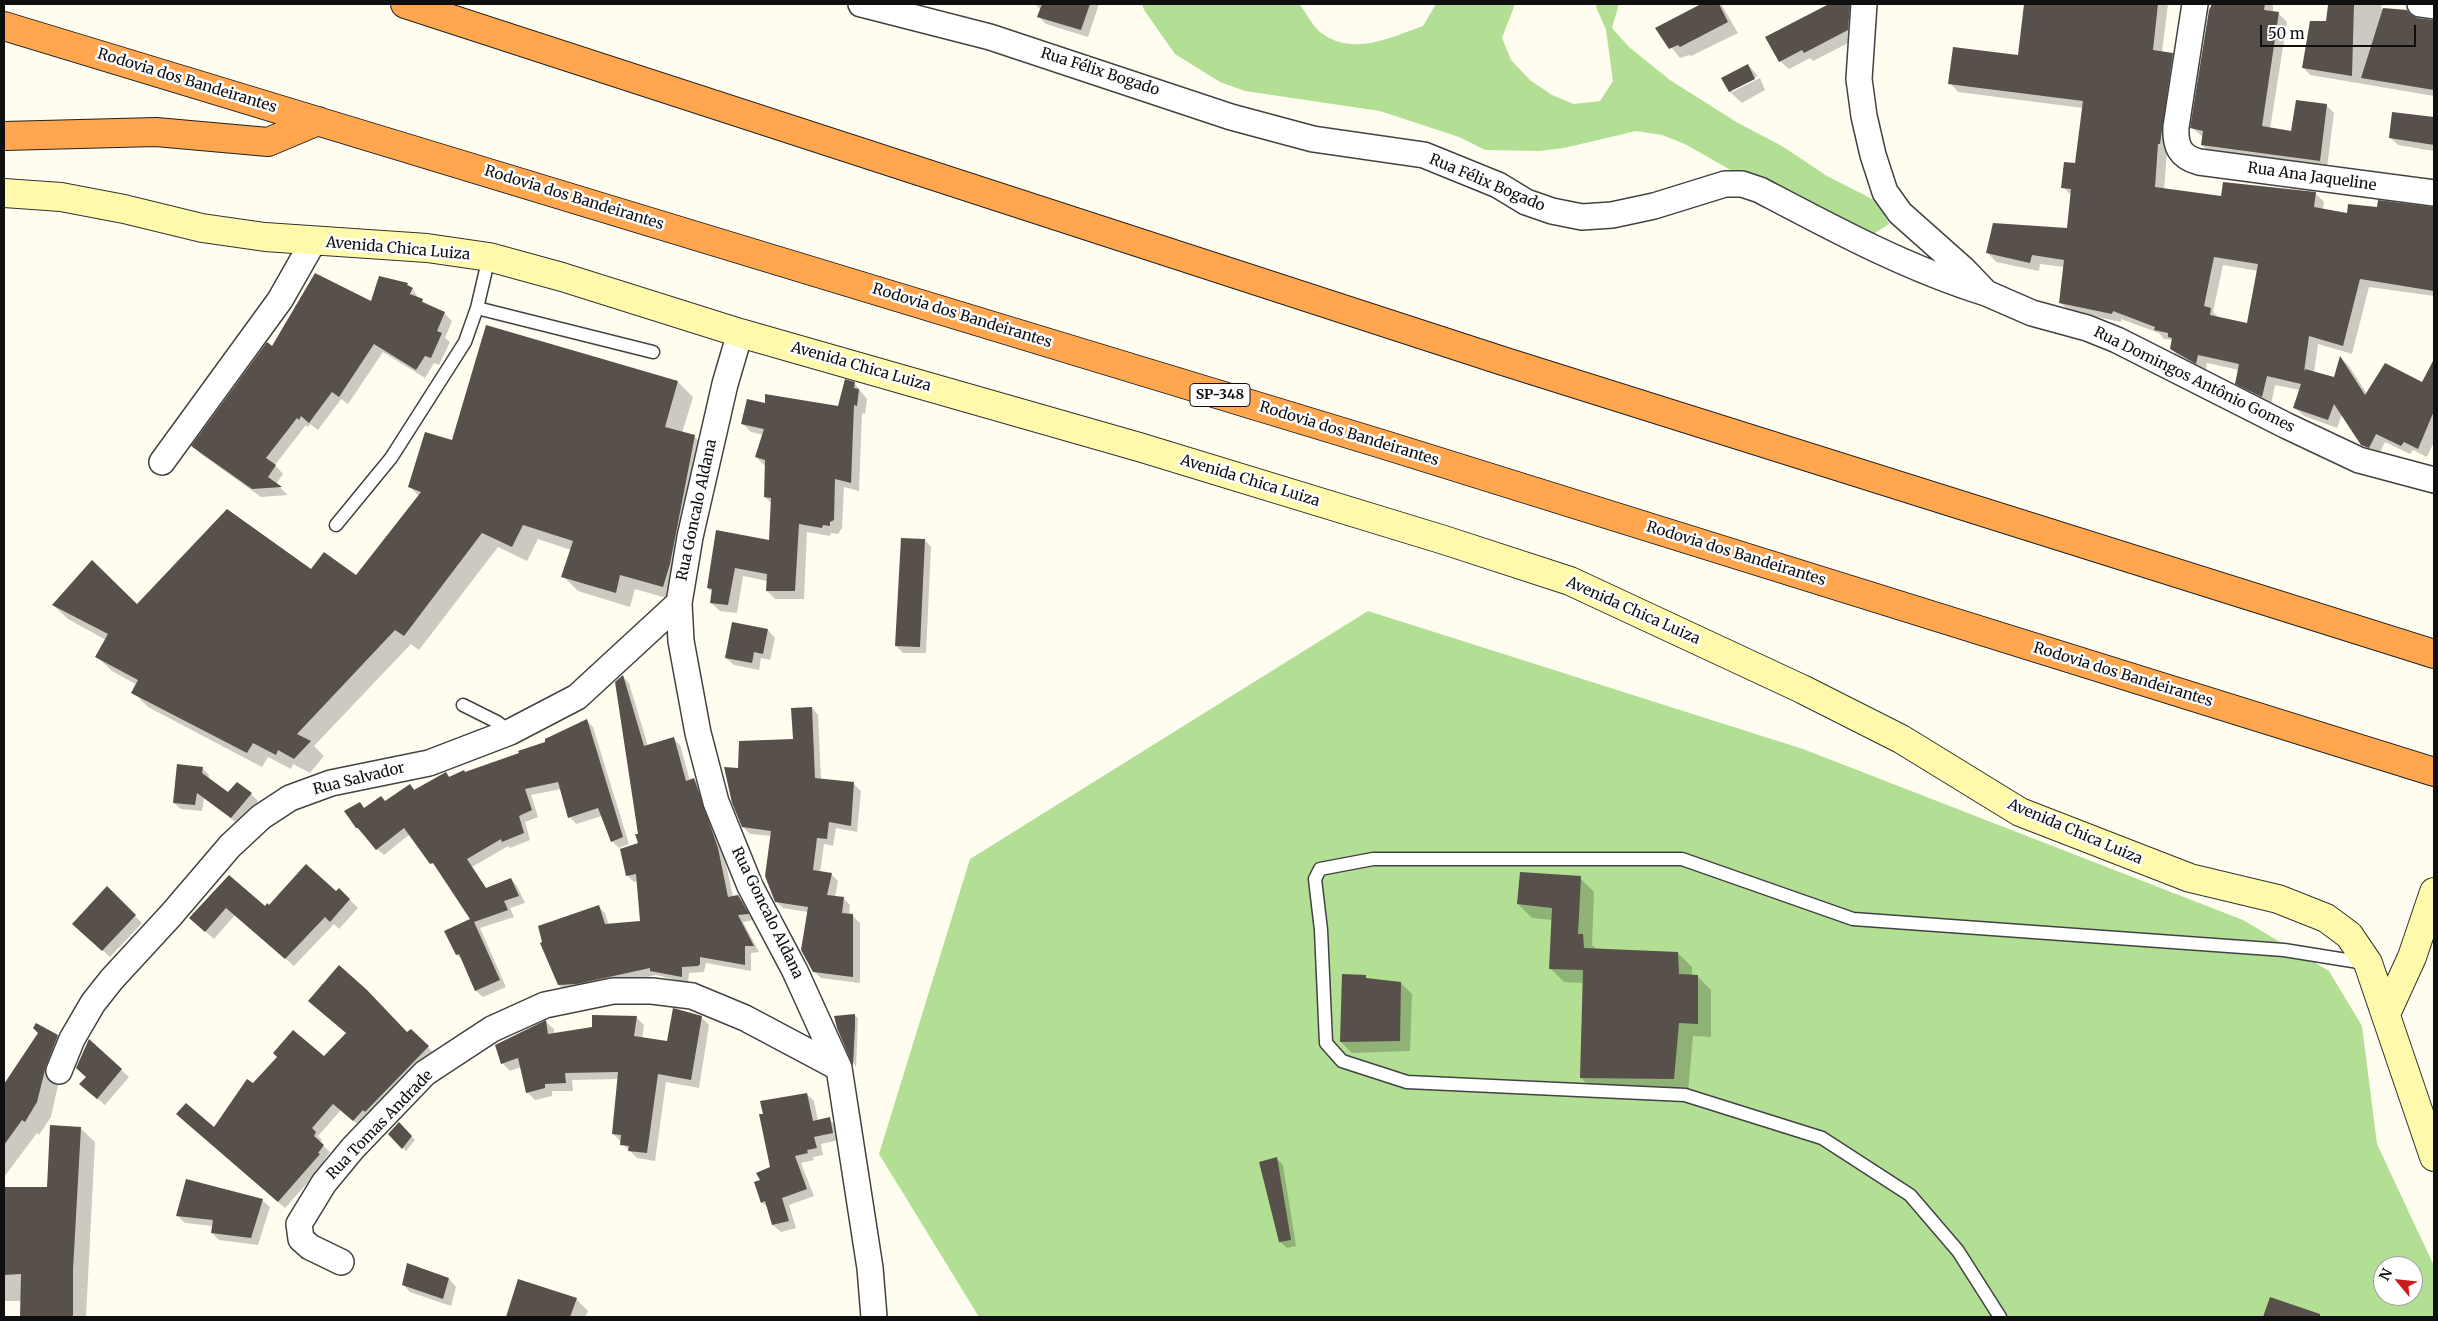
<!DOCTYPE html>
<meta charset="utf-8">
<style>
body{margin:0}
#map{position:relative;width:2438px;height:1321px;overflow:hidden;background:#fffdf0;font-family:Merriweather,serif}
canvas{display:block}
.frame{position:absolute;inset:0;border:5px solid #0f0f0f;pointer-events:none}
.north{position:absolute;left:2373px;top:1256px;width:50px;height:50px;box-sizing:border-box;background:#fff;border:1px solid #9f9f9f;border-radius:50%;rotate:298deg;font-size:14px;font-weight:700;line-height:20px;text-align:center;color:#0f0f0f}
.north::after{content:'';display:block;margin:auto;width:18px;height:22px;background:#ca1b1d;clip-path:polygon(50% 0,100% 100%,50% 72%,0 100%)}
.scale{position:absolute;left:2260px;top:25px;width:156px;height:22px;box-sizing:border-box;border:2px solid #0f0f0f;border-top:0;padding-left:6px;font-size:15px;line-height:18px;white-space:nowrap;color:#0f0f0f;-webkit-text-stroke:4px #fff;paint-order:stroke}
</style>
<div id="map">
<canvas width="2438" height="1321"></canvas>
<div class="frame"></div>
<div class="north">N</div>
<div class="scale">50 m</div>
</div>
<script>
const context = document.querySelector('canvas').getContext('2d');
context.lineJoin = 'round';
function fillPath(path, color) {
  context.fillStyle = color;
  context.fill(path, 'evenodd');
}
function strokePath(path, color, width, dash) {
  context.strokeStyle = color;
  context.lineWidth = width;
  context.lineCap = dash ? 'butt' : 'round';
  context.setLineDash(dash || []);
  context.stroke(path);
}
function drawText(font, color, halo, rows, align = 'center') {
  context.font = font + ' Merriweather,serif';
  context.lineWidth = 5;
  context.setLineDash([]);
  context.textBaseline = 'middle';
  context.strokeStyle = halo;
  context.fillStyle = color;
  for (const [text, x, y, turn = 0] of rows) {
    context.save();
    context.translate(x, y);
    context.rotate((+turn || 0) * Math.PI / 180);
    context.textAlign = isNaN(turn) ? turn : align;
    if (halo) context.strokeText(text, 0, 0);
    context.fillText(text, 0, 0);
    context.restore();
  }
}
const forest = new Path2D(`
 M1142 4H1299C1306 12 1312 25 1320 32 1352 57 1389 38 1423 26L1436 4H1515L1502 38 1511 60 1530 80 1552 95 1574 104 1600 101 1613 81 1606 30 1596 7 1597 4H1619L1612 28 1629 47 1670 80 1738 123 1782 146 1827 176 1878 202 1889 224 1869 237 1778 197 1685 144 1662 135 1636 131 1564 148 1539 151 1485 150 1459 137 1380 111 1245 91 1220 82 1175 54 1144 10Z
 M1368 611 1803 749 2243 920 2329 971 2362 1026 2377 1144 2434 1266V1317H979L879 1154 970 859ZM2383 1266H2413V1296H2383Z`);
const shadow = new Path2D(`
 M1035 4H1099L1088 37 1046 24 1039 17 1041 10Z
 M1704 4H1721L1738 33 1691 56 1689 55 1680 58 1656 28Z
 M1832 4H1858L1856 39 1813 61 1810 58 1789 69 1780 61 1767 37Z
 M2025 4H2168L2162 52 2172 54 2181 63 2169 152H2167L2164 190 2222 197 2315 193 2324 202 2323 210 2349 214 2378 209 2379 201 2434 208V296L2369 287 2352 354 2318 344 2314 373 2335 378 2341 358 2349 366 2367 394 2422 384 2426 376 2434 381V442L2427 457 2413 450 2410 454 2385 442 2378 456 2371 453 2362 444 2342 414 2337 428 2304 416 2295 408 2300 390 2275 385 2271 405 2246 392 2237 383 2239 370 2207 363 2205 372 2180 358 2171 349 2173 340 2164 339 2159 333 2121 319V322L2069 311 2060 302 2064 267 2040 264 2039 271 1996 262 1988 253 2068 229 2072 196 2063 187 2076 164 2083 108 1958 92 1950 83 2019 56ZM2223 265 2258 271 2248 324 2219 318 2213 312Z
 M2216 4H2273V13L2279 14 2287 22 2270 129 2292 132 2326 105 2334 113 2327 168 2210 153 2202 145 2203 137 2192 128 2210 11Z
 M2341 4H2382L2381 9 2404 10 2417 19 2434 20V96L2310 75 2303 67 2327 22Z
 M1748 65 1758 76 1732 90V92L1760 78 1765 90 1742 103 1730 92 1723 78Z
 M2393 113 2434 119V151L2398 145 2390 137Z
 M407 284 413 289H411L408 300 413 290 419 299 444 313 452 321 445 338 450 342 439 365 434 363 425 378 383 352 348 404 341 399 318 430 310 424 308 427 306 425 275 465 283 474 276 484 288 495 261 497 201 454 193 446 272 348 372 303Z
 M487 326 678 382 693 397 682 433 694 436 709 451 677 601 635 589 630 607 578 591 563 576 571 550 538 539 527 561 498 547 419 650 411 644 314 746 324 756 310 773 293 764 291 769 268 757 262 767 148 707 133 692 137 685 112 671 97 657 106 640 68 619 53 605 137 606 311 571 356 577 419 496 410 487 453 441Z
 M854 383 867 399 865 414 862 413 859 491 844 487 842 528 838 534 831 533 830 536 807 532 804 599H775L767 591V581L743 576 737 613 720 611 711 603 713 593 708 588 770 542 772 504 765 497V466L756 457 763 435 751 432 743 424 767 405 839 408Z
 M925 540 931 547 926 653H903L896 646Z
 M768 630 775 638 770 660 761 658 759 670 734 665 726 658Z
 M623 677 629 683 648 746 673 738 680 745 690 781 694 779 701 786 724 855 733 897 738 896 745 903 754 920 743 922 759 952 751 953V971L706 963 704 972 689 973 688 983 656 975 584 990 566 991 559 985 598 906 605 913 609 925 642 922 638 881 634 882 627 875 640 844V835Z
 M812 708 818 715 821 780 854 784 861 791 857 832 836 828 833 846 824 844 820 873 831 874 838 881 835 897 843 898 850 905 849 915 853 916 860 923V983L821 978 814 971 808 912 783 908 776 901 772 836 750 834 743 827 739 769 794 740Z
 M587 721 593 727 629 844 619 848 612 841 602 816 576 824 570 817 561 789 531 795 538 817 525 822 530 840 510 848 508 846 472 867 487 889 511 879 517 886 525 903 510 908 514 917 480 928 506 987 483 997 476 991 463 960 457 955 472 920 438 870 410 834 384 855 377 849 357 828 360 804 365 809 386 802 410 785 415 790 446 773 450 778 466 773 547 743Z
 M202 768 209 775V779L228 794H251L258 801 238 824 204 798 202 811 181 809 174 803Z
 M229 877 265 908 336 892 339 889 358 908 339 929 334 924 294 966 235 915 214 939 199 926Z
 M1580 878 1594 892 1592 945 1596 949 1678 953 1692 967V976H1697L1711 990V1037L1693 1036 1688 1092H1595L1581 1078 1584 983 1564 982 1550 968 1553 920 1532 918 1518 904Z
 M107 888 142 923 110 957 81 931Z
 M1365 977 1368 979 1401 983 1412 994 1410 1051 1352 1053 1341 1042Z
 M854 1015 858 1018 856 1068 838 1027Z
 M636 1017 644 1025 642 1039 668 1043 701 1017 709 1025 699 1088 666 1082 655 1161 637 1158 613 1134 618 1079 572 1080 573 1091H552V1096L535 1100 527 1092 521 1067 510 1071 502 1063 546 1022 554 1029V1034L593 1028Z
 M411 1031 435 1054 361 1127 341 1110 318 1136 322 1140 320 1143 330 1152 324 1160 326 1162 285 1208 184 1121 214 1128 253 1085 324 1058Z
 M40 1033 57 1036 72 1050 59 1080 51 1117 39 1135 37 1133 4 1177V1085Z
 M89 1041 129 1077 105 1105 88 1091Z
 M807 1094 814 1101 818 1121 829 1119 836 1126 839 1140 821 1144 823 1155 813 1157 814 1160 801 1163 814 1196 789 1205 796 1228 781 1232 773 1225 768 1208 762 1202V1181L771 1168Z
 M399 1124 415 1140 406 1151 390 1134Z
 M80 1128 95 1142 86 1317H21L22 1301H4V1189L48 1188Z
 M1276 1158 1283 1165 1296 1246 1287 1248 1280 1242Z
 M262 1200 270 1207 258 1245 219 1240 212 1233 213 1226 185 1223 178 1216Z
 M407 1265 449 1279 456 1287 451 1306 410 1292 403 1284Z
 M576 1299 588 1311 585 1317 507 1316Z`);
const building = new Path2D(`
 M1042 4H1090L1081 30 1037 17Z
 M1701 4H1719L1728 22 1680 47 1678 45 1669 49 1655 28Z
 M1829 4H1850L1848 30 1804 53 1802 50 1779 62 1765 37Z
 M2024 4H2158L2153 50 2173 53 2160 144H2158L2155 187 2221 196 2223 182 2316 192 2314 207 2347 213 2348 204 2377 207 2378 200 2434 207V291L2360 279 2343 346 2309 336 2304 372 2305 369 2334 377 2340 356 2365 395 2385 363 2422 382 2434 359V411L2418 449 2404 442 2401 446 2376 434 2369 448 2364 446 2361 445 2334 404 2328 420 2293 408 2301 384 2267 376 2262 397 2235 384 2239 364 2198 355 2196 364 2170 349 2172 338 2168 337V333L2154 330 2155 327 2113 311 2112 314 2059 303 2064 260 2032 255 2030 263 1986 253 1993 223 2067 228 2071 189 2061 188 2064 162 2075 163 2083 101 1948 84 1953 47 2018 55ZM2214 257 2258 264 2247 323 2210 315 2211 308 2204 306Z
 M2212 4H2265L2264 10 2279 12 2262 126 2291 131 2296 100 2327 104 2320 161 2201 145 2203 131 2190 128 2209 10Z
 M2328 5H2354L2352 76 2302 68 2310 21H2326Z
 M2383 8 2407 10 2411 15 2418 18 2434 20V90L2361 78Z
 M1748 64 1755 79 1729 92 1721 78Z
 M2392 112 2434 117V145L2389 138Z
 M315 273 371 301 379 276 408 283 407 285 413 288 410 294 423 299 422 302 445 312 437 331 442 333 431 358 425 356 416 370 374 344 339 397 332 392 309 423 301 416 299 420 297 418 266 458 276 465 268 477 282 487 252 489 191 446 267 342 272 346Z
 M486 325 678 381 665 427 695 435 670 564 663 587 620 575 616 593 561 577 573 541 523 525 512 547 482 533 404 636 395 630 297 734 311 741 294 759 278 750 276 755 253 743 247 753 131 693 138 680 95 657 108 634 52 605 92 560 137 604 227 509 311 569 324 552 356 575 421 492 408 487 425 432 452 440Z
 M845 379 855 382 854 388 859 389 857 406 854 405 851 483 835 479 834 520 830 522V526L823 525 822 528 799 524 795 591H766L767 574 735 568 728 605 710 603 712 589 707 588 716 530 769 540 771 498 764 497 765 460 755 457 764 429 741 424 747 399 765 403V394L838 406Z
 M901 538 925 539 920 647 895 646Z
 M732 622 768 629 763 654 754 652 752 663 725 658Z
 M623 675 644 746 674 737 686 781 694 778 718 848 728 897 738 895 749 914 738 915 754 946H745V965L700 957V964L698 966 682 967V977L650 971V968L577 984 558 985 540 943 542 942 538 926 599 905 605 924 640 921 636 874 626 876 620 849 638 843 635 834H638L615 682Z
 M812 707 815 778 854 782 851 826 829 822 827 839 817 838 813 870 832 873 827 895 844 897 842 913 853 914V977L813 972 801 950 808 907 775 902 765 876 771 831 742 827 732 803 724 767 738 768 739 741 793 739 791 708Z
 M587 719 623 837 611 842 598 808 568 818 558 782 525 789 532 810 519 816 524 833 502 842 501 839 467 859 486 888 511 878 519 896 504 901 508 910 474 922 500 980 475 991 459 954 456 955 444 931 470 919 433 863 430 864 404 828 376 850 358 828H356L344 811 360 802 364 808 381 796 385 801 410 784 414 790 446 772 449 777 464 770 465 772 519 753 518 751 545 742V739Z
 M177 764 203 767 202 773 228 792 237 782 252 793 231 818 197 793 195 805 173 803Z
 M306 864 336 891 339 888 350 899 330 922 325 917 285 959 226 908 205 932 189 918 229 875 265 906 267 903 269 905Z
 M1520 872 1581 876 1578 934H1583L1584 948 1678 952 1679 974 1698 975V1024L1679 1023 1674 1079 1580 1078 1583 970 1549 969 1552 908 1517 904Z
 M107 886 136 915 102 951 72 924Z
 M339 965 367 990 407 1032 411 1029 429 1046 365 1112 363 1110 353 1121 333 1104 312 1128 316 1132 314 1136 324 1145 318 1153 320 1154 278 1202 176 1114 186 1103 214 1127 247 1079 253 1083 277 1057 273 1053 293 1030 324 1056 346 1033 308 1001Z
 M1342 974 1366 975V978L1401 982 1400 1041 1340 1042Z
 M673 1008 702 1016 691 1080 658 1074 647 1153 628 1151 629 1146 620 1145 621 1135 612 1134 618 1072 565 1073 566 1083 545 1084V1088L526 1093 518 1058 501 1064 495 1045 546 1020 548 1034 592 1027V1015L637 1016 634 1036 667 1041Z
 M855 1014V1025L853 1066 837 1028 834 1016Z
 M36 1023 58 1035 46 1066 37 1102 25 1122 22 1120 4 1145V1084L38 1033 33 1028Z
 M89 1039 122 1069 97 1099 79 1084 86 1077 76 1068Z
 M807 1093 813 1121 830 1117 833 1133 814 1137 817 1148 807 1150 808 1153 795 1156 807 1189 782 1198 789 1221 772 1225 765 1201 761 1203 754 1182 760 1180 756 1173 770 1167 759 1114H763L760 1101Z
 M399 1122 412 1136 402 1149 388 1134Z
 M50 1125 81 1127 73 1270V1317H20L21 1274 4 1275V1187H47Z
 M1277 1157 1291 1240 1279 1242 1259 1162Z
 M186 1179 263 1199 251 1238 211 1233 213 1220 176 1216Z
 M407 1263 449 1278 443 1299 402 1285Z
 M518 1279 577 1298 570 1317H506Z
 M2270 1297 2320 1314V1317H2263Z`);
const lane = new Path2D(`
 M477 308 653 352
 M336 525 391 458 465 342 477 308 489 257
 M463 705 497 722 510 732
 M2000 1317 1958 1251 1910 1195 1822 1138 1685 1095 1407 1082 1342 1061 1326 1043 1321 930 1315 879 1320 869 1373 859H1682L1853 919 2284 950 2365 963`);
const street = new Path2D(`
 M861 4 990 37 1231 117 1313 139 1424 155 1498 185 1526 202 1552 211 1582 217 1612 215 1654 206 1725 184H1742L1760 190C1834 229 1906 268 1986 293
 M1864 4 1859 79 1864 116 1873 155 1885 192 1900 213 1963 269 1986 293 2032 313 2087 328 2117 340 2287 426 2359 460 2434 480
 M2195 4 2176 127C2175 146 2180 157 2199 162L2434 193
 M2420 4 2434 6
 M740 333 725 384 690 537 679 603 681 641 698 733 716 802 750 886 795 971 839 1068 870 1268 874 1317
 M162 462 280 300 313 242
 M59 1071 72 1039 93 1003 112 979 171 915 230 846 261 817 290 798 331 783 429 763 510 732 577 697 679 603
 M341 1262 310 1247 301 1239 299 1224 324 1183 353 1148 425 1073 492 1029 545 1005 613 991H652L692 996 745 1018 839 1068`);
const secondary = new Path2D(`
 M4 193 61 197 124 209 202 228 265 237 427 248 489 257 562 277 740 333 1139 447 1444 540 1570 581 1802 689 1901 739 2020 812 2190 878 2278 899 2326 918 2349 935 2368 963 2434 1157
 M2386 1014 2412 957 2434 892`);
const highway = new Path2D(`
 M405 4 1506 362 2434 654
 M4 26 1385 445 2434 772
 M4 136 156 132 268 142 318 121`);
const shields = [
 [1220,395,60]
];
const shieldNames = [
 ["SP-348",1220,395]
];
const streetNames = [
 ["Rua Félix Bogado",1100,72,18],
 ["Rodovia dos Bandeirantes",187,81,17],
 ["Rua Ana Jaqueline",2312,177,8],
 ["Rua Félix Bogado",1487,183,23],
 ["Rodovia dos Bandeirantes",574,198,17],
 ["Avenida Chica Luiza",398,249,5],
 ["Rodovia dos Bandeirantes",962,316,17],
 ["Avenida Chica Luiza",861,367,16],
 ["Rua Domingos Antônio Gomes",2194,380,26],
 ["Rodovia dos Bandeirantes",1349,434,17],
 ["Avenida Chica Luiza",1250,481,17],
 ["Rua Goncalo Aldana",697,510,-78],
 ["Rodovia dos Bandeirantes",1736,554,17],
 ["Avenida Chica Luiza",1633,611,24],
 ["Rodovia dos Bandeirantes",2123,675,17],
 ["Rua Salvador",359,779,-14],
 ["Avenida Chica Luiza",2075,832,23],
 ["Rua Goncalo Aldana",767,913,64],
 ["Rua Tomas Andrade",380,1125,-46]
];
fillPath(forest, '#b3df94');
fillPath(shadow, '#0003');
fillPath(building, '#58504a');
strokePath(lane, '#424242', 15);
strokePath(street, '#424242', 28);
strokePath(secondary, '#313131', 30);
strokePath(highway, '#202020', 30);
strokePath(lane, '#fff', 12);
strokePath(street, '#fff', 25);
strokePath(secondary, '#fff9ab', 28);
strokePath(highway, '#ffa64e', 28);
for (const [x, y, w] of shields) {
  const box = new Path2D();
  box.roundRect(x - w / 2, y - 11.5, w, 23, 4);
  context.fillStyle = '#fff';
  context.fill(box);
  strokePath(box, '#0f0f0f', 1);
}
drawText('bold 14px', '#0f0f0f', null, shieldNames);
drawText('15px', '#0f0f0f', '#fff', streetNames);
</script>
